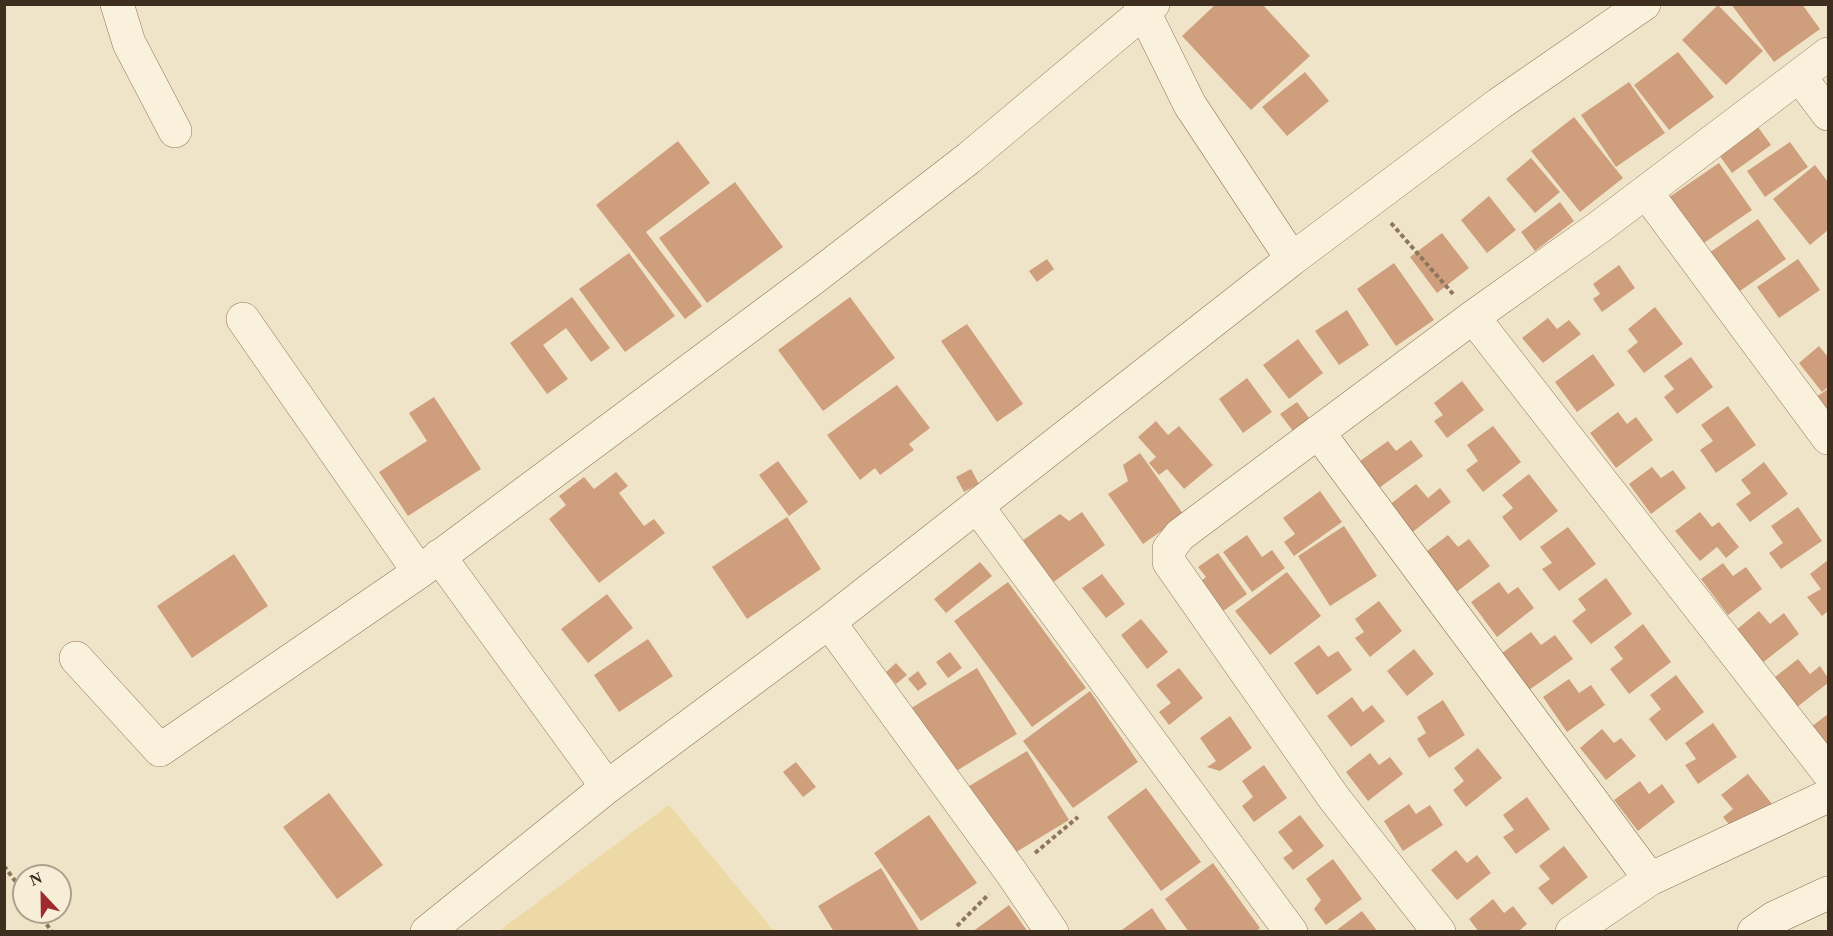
<!DOCTYPE html>
<style>
body{margin:0}
#map{position:relative;width:1833px;height:936px;overflow:hidden;background:#f0e4c8;font-family:"Times New Roman",serif}
canvas{display:block}
.frame{position:absolute;inset:0;border:6px solid #3d2e20;pointer-events:none}
.north{position:absolute;left:12px;top:864px;width:60px;height:60px;box-sizing:border-box;background:#f7eed8;border:2px solid #ada18e;border-radius:50%;rotate:338deg;font-size:16px;font-weight:700;line-height:24px;text-align:center;color:#3d2e20}
.north::after{content:'';display:block;margin:auto;width:21px;height:27px;background:#9e2a2b;clip-path:polygon(50% 0,100% 100%,50% 72%,0 100%)}
</style>
<div id="map">
<canvas width="1833" height="936"></canvas>
<div class="frame"></div>
<div class="north">N</div>
</div>
<script>
const context = document.querySelector('canvas').getContext('2d');
context.lineJoin = 'round';
function fillPath(path, color) {
  context.fillStyle = color;
  context.fill(path, 'evenodd');
}
function strokePath(path, color, width, dash) {
  context.strokeStyle = color;
  context.lineWidth = width;
  context.lineCap = dash ? 'butt' : 'round';
  context.setLineDash(dash || []);
  context.stroke(path);
}
const sand = new Path2D(`
 M669 805 774 931H499Z`);
const building = new Path2D(`
 M1216 4H1262L1310 56 1251 110 1182 36Z
 M1731 4H1802L1820 29 1774 62Z
 M1718 5 1763 51 1726 85 1682 40Z
 M1678 52 1714 97 1669 130 1634 85Z
 M1305 72 1329 101 1287 136 1262 107Z
 M1629 82 1665 133 1616 167 1581 115Z
 M1574 117 1623 178 1580 212 1531 151Z
 M1758 127 1771 145 1732 173 1719 155Z
 M678 141 710 183 646 232 702 306 685 319 596 205Z
 M1790 142 1808 167 1765 197 1747 171Z
 M1531 158 1560 192 1535 213 1506 179Z
 M1719 163 1752 210 1698 247 1665 200Z
 M1815 165 1828 182V230L1810 245 1773 199Z
 M735 182 783 247 707 303 659 238Z
 M1489 196 1516 230 1487 253 1461 220Z
 M1560 202 1574 221 1535 251 1521 232Z
 M1758 219 1786 259 1737 293 1709 253Z
 M1442 233 1469 268 1437 293 1410 257Z
 M629 253 675 316 625 352 579 289Z
 M1047 259 1054 269 1037 282 1029 271Z
 M1798 259 1820 290 1779 318 1757 287Z
 M1394 263 1434 320 1396 346 1357 289Z
 M1619 265 1635 288 1602 312 1593 299 1600 294 1593 284Z
 M572 297 610 348 591 362 566 328 543 345 568 379 547 394 510 343Z
 M850 297 895 358 823 411 778 350Z
 M1655 307 1683 344 1644 373 1627 351 1638 342 1628 329Z
 M1347 310 1369 345 1339 365 1315 331Z
 M1548 318 1557 329 1569 320 1581 334 1543 363 1522 338Z
 M967 324 1023 404 997 422 941 341Z
 M1298 339 1323 373 1289 399 1263 365Z
 M1819 346 1828 357V387L1822 392 1799 363Z
 M1593 354 1615 385 1577 412 1555 382Z
 M1691 357 1713 387 1677 414 1664 397 1674 389 1664 376Z
 M1247 378 1272 412 1243 433 1219 399Z
 M1462 381 1484 410 1447 438 1434 421 1443 415 1434 403Z
 M897 385 930 428 909 444 914 450 880 475 875 468 860 480 827 435Z
 M1828 389V415L1816 397Z
 M434 397 481 469 408 516 379 472 427 441 409 413Z
 M1297 402 1313 423 1296 435 1280 414Z
 M1728 406 1756 445 1716 473 1700 450 1713 441 1701 425Z
 M1618 412 1627 424 1636 417 1653 440 1616 468 1590 433Z
 M1156 421 1168 435 1179 426 1213 465 1184 489 1167 469 1159 475 1149 463 1156 457 1138 437Z
 M1493 426 1521 462 1483 492 1466 470 1478 461 1467 445Z
 M1411 440 1423 456 1379 488 1360 461 1388 441 1396 451Z
 M1140 453 1184 515 1143 544 1108 494 1128 481 1123 465Z
 M778 461 808 502 789 516 759 475Z
 M1764 462 1788 494 1750 522 1736 504 1751 493 1741 480Z
 M1652 467 1661 478 1673 470 1686 488 1651 514 1629 484Z
 M971 469 979 484 964 492 956 477Z
 M616 472 628 486 619 493 644 526 654 519 665 533 599 583 549 519 566 505 559 496 584 477 594 489Z
 M1529 474 1558 511 1520 541 1502 517 1513 508 1502 495Z
 M1416 484 1428 498 1440 488 1451 502 1410 534 1388 506Z
 M1320 491 1342 522 1294 556 1284 542 1295 534 1283 518Z
 M1798 507 1822 541 1781 569 1769 553 1783 543 1771 526Z
 M1082 512 1105 545 1052 583 1022 541 1060 514 1069 521Z
 M1700 512 1712 527 1719 522 1739 547 1726 558 1717 547 1700 561 1675 531Z
 M787 517 821 569 747 619 712 567Z
 M1344 526 1377 576 1330 606 1298 556Z
 M1568 527 1596 564 1559 591 1542 569 1552 563 1540 547Z
 M1247 535 1262 557 1272 550 1285 568 1252 592 1223 552Z
 M1448 535 1458 547 1469 539 1490 566 1454 594 1423 554Z
 M1218 553 1247 594 1219 614 1197 584 1206 577 1198 567Z
 M234 554 268 606 192 658 157 606Z
 M1828 560V611L1822 616 1807 597 1821 589 1810 574Z
 M980 562 992 576 946 613 934 599Z
 M1723 563 1733 576 1746 567 1762 589 1728 615 1701 579Z
 M1287 572 1321 616 1270 655 1235 611Z
 M1102 574 1125 604 1106 618 1082 588Z
 M1606 578 1632 614 1591 644 1572 621 1586 610 1578 599Z
 M1008 582 1086 688 1032 727 954 621Z
 M1499 582 1508 594 1518 587 1534 608 1497 637 1471 602Z
 M607 594 633 628 588 663 561 629Z
 M1379 601 1402 631 1370 657 1355 638 1364 632 1355 619Z
 M1759 611 1770 624 1784 613 1799 634 1761 664 1735 631Z
 M1141 619 1168 652 1147 669 1121 635Z
 M1643 624 1671 662 1629 694 1610 669 1623 659 1614 647Z
 M1531 632 1541 645 1555 635 1573 659 1529 690 1502 653Z
 M648 639 673 676 619 712 594 675Z
 M1319 645 1328 657 1338 651 1352 670 1317 695 1294 663Z
 M1414 649 1434 674 1407 696 1387 671Z
 M950 652 962 668 948 678 936 662Z
 M1798 659 1810 674 1820 666 1828 678V683L1797 707 1775 677Z
 M896 663 907 675 896 684 886 672Z
 M977 668 1017 734 948 776 908 710Z
 M1179 668 1203 698 1169 725 1159 712 1171 703 1156 685Z
 M918 671 927 684 918 691 908 679Z
 M1676 675 1704 712 1666 741 1649 719 1661 709 1650 695Z
 M1569 679 1579 693 1591 685 1605 705 1567 732 1543 697Z
 M1090 691 1138 762 1073 808 1023 741Z
 M1352 697 1363 712 1372 705 1385 721 1351 747 1327 716Z
 M1443 700 1465 735 1429 758 1417 739 1426 733 1417 717Z
 M1828 714V750L1811 727Z
 M1230 716 1252 748 1220 771 1207 767 1216 761 1200 738Z
 M1713 723 1737 757 1698 784 1685 765 1696 759 1685 743Z
 M1602 729 1614 743 1621 738 1636 756 1606 780 1580 748Z
 M1478 748 1502 778 1466 807 1453 790 1464 781 1454 768Z
 M1027 751 1069 820 1008 857 966 788Z
 M1370 753 1379 765 1390 757 1403 774 1368 801 1346 772Z
 M796 762 816 787 803 797 783 772Z
 M1264 765 1287 798 1254 822 1242 806 1253 797 1242 781Z
 M1748 774 1772 804 1736 833 1723 817 1733 809 1721 795Z
 M1640 781 1649 794 1662 784 1675 802 1638 831 1614 800Z
 M1146 788 1201 862 1161 891 1107 817Z
 M329 793 383 865 337 899 283 827Z
 M1527 797 1550 829 1516 854 1503 837 1514 830 1503 815Z
 M1409 804 1416 814 1430 805 1443 825 1403 851 1384 821Z
 M929 815 977 883 921 921 874 853Z
 M1300 815 1324 846 1293 870 1283 858 1293 851 1278 832Z
 M1564 846 1588 877 1552 905 1538 888 1550 879 1539 866Z
 M1456 850 1467 863 1477 855 1491 873 1457 900 1431 870Z
 M1333 859 1362 899 1326 925 1314 909 1321 900 1306 879Z
 M1213 863 1260 928 1256 932H1189L1165 899Z
 M881 868 920 932H834L818 906Z
 M1493 899 1504 913 1513 906 1527 924 1518 932H1479L1469 919Z
 M1009 905 1028 932H972Z
 M1152 908 1168 932H1119Z
 M1362 911 1378 932H1340L1338 929Z`);
const path = new Path2D(`
 M1391 223 1453 294
 M1035 853 1078 817
 M4 866 24 893
 M38 912 52 932
 M957 926 989 894`);
const street = new Path2D(`
 M117 4 129 43 175 131
 M1140 4 1190 105 1292 259
 M1800 77 1828 114
 M1646 192 1828 438
 M1473 317 1828 772
 M243 319 419 572
 M1318 432 1650 879
 M977 506 1291 932
 M439 556 607 787
 M76 658 160 750 419 572 815 277 969 158 1153 4
 M427 932 607 787 829 622
 M1052 932 1011 872 829 622 1292 259 1499 104 1644 4
 M1439 932 1334 798 1169 562V549L1180 535 1473 317 1598 228 1828 54
 M1572 932 1650 879 1828 796
 M1754 932 1774 918 1828 893`);
fillPath(sand, '#ecd9a5');
fillPath(building, '#cf9f7d');
strokePath(street, '#8d765c', 34);
strokePath(path, '#8d765c', 4, [4.5, 3]);
strokePath(street, '#faf1dc', 33);
</script>
